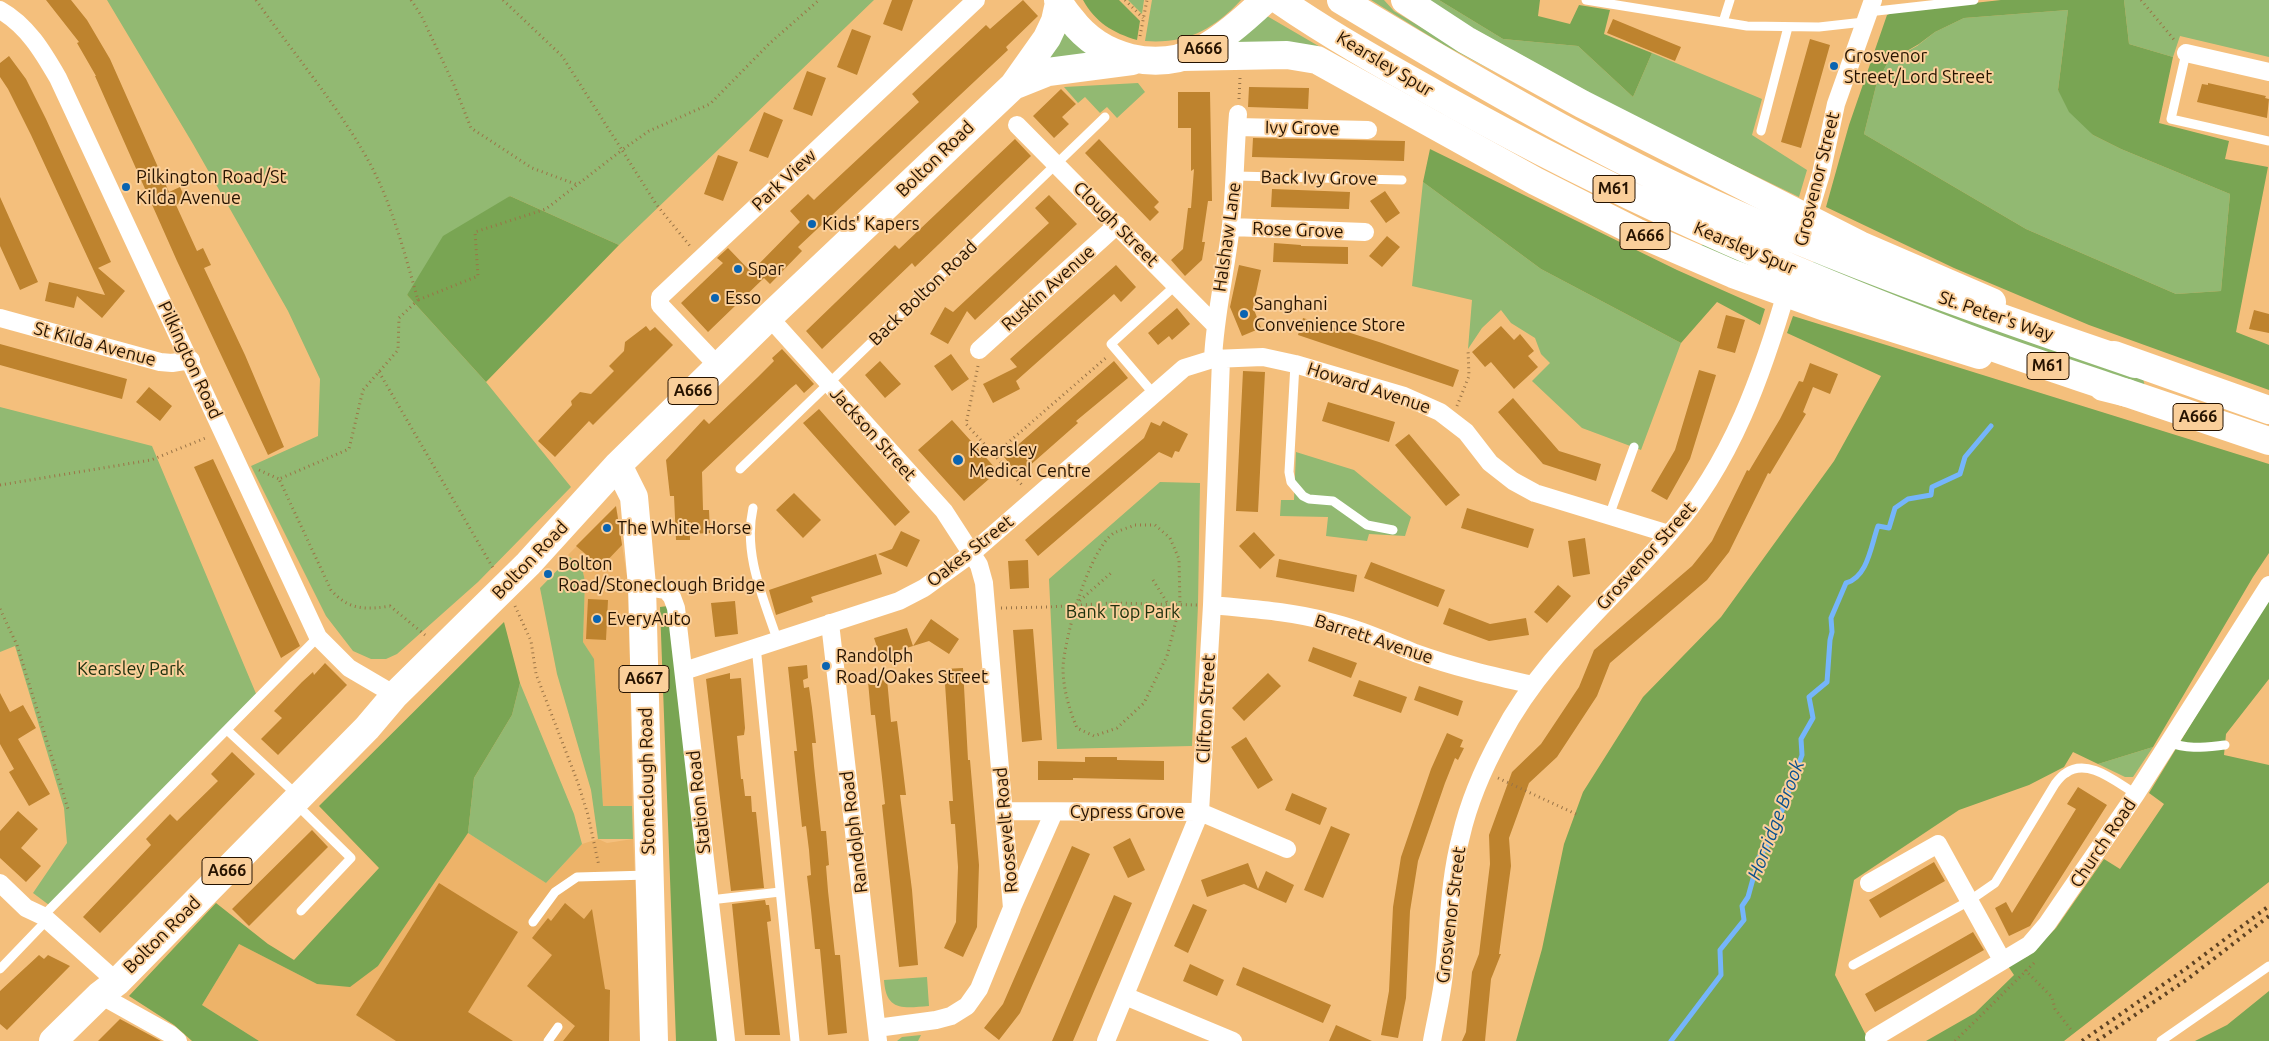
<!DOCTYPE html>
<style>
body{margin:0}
canvas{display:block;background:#f4bf7c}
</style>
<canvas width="2269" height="1041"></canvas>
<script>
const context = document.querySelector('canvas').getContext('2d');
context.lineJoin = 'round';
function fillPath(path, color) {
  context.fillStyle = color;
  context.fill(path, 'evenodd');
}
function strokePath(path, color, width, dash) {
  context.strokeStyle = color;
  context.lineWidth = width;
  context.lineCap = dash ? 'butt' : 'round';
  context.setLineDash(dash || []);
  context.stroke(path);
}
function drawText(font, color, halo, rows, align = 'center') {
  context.font = font + ' Ubuntu,sans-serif';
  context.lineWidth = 4;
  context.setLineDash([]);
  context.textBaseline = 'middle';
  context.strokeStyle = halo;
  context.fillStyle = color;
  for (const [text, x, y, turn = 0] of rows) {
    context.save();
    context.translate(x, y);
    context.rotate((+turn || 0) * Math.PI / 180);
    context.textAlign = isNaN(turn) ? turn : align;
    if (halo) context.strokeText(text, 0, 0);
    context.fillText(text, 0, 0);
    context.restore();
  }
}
const built = new Path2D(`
 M612 510 617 512 629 590 632 806 603 807 594 660 583 642 585 581 582 568 568 555Z
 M468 833 546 883 582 844 598 839 607 843 633 839 643 1041H259L202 1005 239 944 317 984 378 966Z`);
const green = new Path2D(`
 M107 0H874L619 245 510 196 407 295 486 382 571 487 478 582 397 654 386 659H371L353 651 326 616 251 466 318 436 320 379 288 311 193 144Z
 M1128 0H1144L1142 14Z
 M1152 0H1241C1213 30 1186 44 1145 41Z
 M1371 0H1384L1394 11 1466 54 1604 129 1444 45Z
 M1422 0H1439L1503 39 1578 46 1633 97 1652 53 1762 99 1752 135 1807 170 1799 197 1624 112Z
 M2124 0H2269V57L2180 36 2173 57 2129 44Z
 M2068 10 2058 90 2093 135 2121 149 2230 194 2221 291 2176 294 2026 229 1864 134 1877 82 1888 62 1917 46 1935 32 1964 18Z
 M1267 16 1492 147 1591 199 1695 248 1704 244 1774 273 1772 279 1648 228 1570 190 1480 144 1331 59 1301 50 1234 48V45Z
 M1068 32 1093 57 1048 58 1064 34Z
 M1138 83 1145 92 1117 118 1107 107 1100 113 1085 97 1078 103 1064 87Z
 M1423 182 1541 269 1681 343 1641 450 1582 428 1532 381 1550 363 1541 354 1535 338 1511 323 1501 310 1482 328 1468 349 1472 300 1412 286Z
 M1814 259 2143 378 2145 387 1954 323 1812 267Z
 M0 407 152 446 257 696 49 905 33 893 67 843 64 808 15 646 0 652Z
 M1296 452 1354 470 1411 517 1405 536 1369 534 1367 541 1326 536 1328 517 1280 516 1281 500H1294Z
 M1160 482 1200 483 1198 605 1192 746 1057 749 1049 579Z
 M570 557 582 568 585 581 583 642 594 659 603 806H632L633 839H598L591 790 557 674 540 588Z
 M520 683 574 814 582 844 546 883 468 833 474 778 512 715Z
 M2153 747 2133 777H2125L2098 764Z
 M927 977 929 1006C904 1008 886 1012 884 980Z
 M921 1035 918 1041H897L902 1037Z`);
const forest = new Path2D(`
 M1083 0H1119L1140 21 1137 40C1113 33 1095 22 1083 0Z
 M1439 0H1540L1538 16 1570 24 1579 5 1610 10 1604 34 1652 53 1633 97 1578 46 1503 39Z
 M2001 0H2124L2129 44 2173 57 2159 123 2229 141 2225 159 2268 167 2236 332 2269 345V390L2089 325 1954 268 1826 207 1849 125 1887 15 1893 12ZM2068 10 2058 90 2069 112 2093 135 2121 149 2230 194 2221 291 2176 294 2026 229 1864 134 1877 82 1888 62 1919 44 1935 32 1964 18Z
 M1430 149 1677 270 1765 309 1760 325 1717 302 1681 343 1541 269 1423 182Z
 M510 196 619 245 486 382 407 295 443 236Z
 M1793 316 2269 464V553L2253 577 2153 747 2098 764 2073 752 2064 767 2029 785 1959 810 1854 880 1835 975 1869 1041H1516L1542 949 1564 844 1583 792 1643 697 1721 617 1834 461 1881 376 1787 333Z
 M2269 596V679L2226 734 2224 755 2269 765V882L2064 1041H1926L1975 1013 2014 975 2008 966 2028 956 2056 928 2104 859 2120 869 2164 804 2149 793Z
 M668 606 719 1041H676L660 607Z
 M504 622 520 683 512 715 474 778 468 833 378 966 350 987 317 984 239 944 202 1005 259 1041H192L174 1025 129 996 216 903 268 944 294 960 379 868 319 806Z
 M2269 991V1041H2195L2227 1025Z`);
const stream = new Path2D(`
 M1671 1041 1721 975 1720 950 1744 920 1742 906 1748 897 1759 857 1771 841 1802 755 1801 739 1813 718 1809 697 1827 682 1830 640 1832 632 1831 618 1846 583C1868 577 1871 545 1878 526L1889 528 1895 508 1908 499 1931 495 1932 487 1960 474 1965 457 1991 426`);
const building = new Path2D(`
 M46 0H71L87 20 110 59 169 192 180 187 186 200 176 205 197 251 203 248 211 265 204 268 245 355 284 447 268 455 177 261 95 76H96L77 43 79 42Z
 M892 0H913L902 31 883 24Z
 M1023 0 1038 16 1006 47 1008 50 798 247 802 251 770 284 764 278 708 332 681 303 723 263 717 258 728 248 751 272 800 222 790 211 808 194 814 200 817 197 919 102 912 94 986 25 990 29Z
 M1613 19 1681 47 1675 61 1607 33Z
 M852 29 871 36 857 75 837 67Z
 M1810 39 1830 45 1801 148 1781 142Z
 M9 56 26 79 46 119 111 262 98 268 125 291 102 318 77 296 74 308 45 301 49 282 105 295 31 135 8 89 0 77V63Z
 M807 71 826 78 812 116 793 109Z
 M2208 83 2266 96 2265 98 2269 99 2267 118 2197 102 2202 84 2208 85Z
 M1249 87 1309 88 1308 109 1248 107Z
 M1061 89 1076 104 1062 117 1069 124 1054 138 1033 116Z
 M1178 92H1210L1212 201H1208L1202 242H1205L1202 260 1185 276 1171 260 1183 249 1188 208H1191L1194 169 1191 171V128H1178Z
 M764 112 783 120 768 158 749 151Z
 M1253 138 1405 141 1404 161 1252 157Z
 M1015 139 1031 156 915 267 912 263 822 349 806 331 895 245 899 249Z
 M1099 139 1159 202 1154 207 1159 212 1150 221 1085 153Z
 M718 155 738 162 723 201 704 194Z
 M1272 189 1350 192 1349 209 1271 207Z
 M1385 191 1400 213 1386 223 1370 201Z
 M1049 195 1077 224 975 320 967 311 948 344 930 334 945 307 953 312 1049 223 1035 208Z
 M0 197 38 282 20 290 0 246Z
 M1387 236 1400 247 1382 267 1369 256Z
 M1274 243 1301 245V246L1348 247V264L1273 262Z
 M1116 265 1136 287 1121 302 1114 294 1016 381 1020 389 993 403 983 384 1017 367 1010 359Z
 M1239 265 1261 270 1253 307 1261 328 1242 336 1230 307Z
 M1177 308 1190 324 1172 340 1169 336 1158 345 1148 333Z
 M2254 310 2269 314V333L2249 329Z
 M1726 315 1745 320 1735 353 1717 348Z
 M1303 318 1379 342 1459 370 1453 387 1298 335Z
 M646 326 650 331 655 327 673 345 593 425 589 421 555 457 538 441 572 405 571 401 580 392 591 394 614 371 609 366 624 351 625 342Z
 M1501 326 1514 340 1520 334 1534 351 1528 356 1538 367 1514 389 1491 362 1485 367 1472 352Z
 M0 344 127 379 122 399 0 365Z
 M782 349 814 384 804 393 796 384 791 388 702 472 703 510H709L710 533 690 534V540H676L674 496H670L666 460 704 419 709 424 758 377 774 361 772 358Z
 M951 354 969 379 952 391 934 366Z
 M880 361 901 384 885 398 865 375Z
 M1114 361 1128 378 1076 421 1078 423 1019 475 1004 457Z
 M1810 363 1838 374 1830 394 1813 387 1803 412 1806 414 1770 474 1768 473 1729 552 1707 580 1610 663 1597 696 1557 757 1529 783 1509 838 1511 866 1499 954H1501L1491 979 1485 1041H1462L1466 1032 1472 972 1479 954 1490 864 1489 835 1512 772 1541 744 1579 687 1594 650 1692 566 1712 541 1747 470 1749 471 1780 419 1799 381 1803 382Z
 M1699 370 1716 375 1690 459 1667 500 1651 491 1675 450Z
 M1243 371 1265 372 1258 512 1236 511Z
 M149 387 172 406 160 421 136 402Z
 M1513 398 1559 451 1601 464 1596 481 1543 464 1498 412Z
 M1328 402 1395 422 1389 442 1322 421Z
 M819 409 910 512 895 526 803 423Z
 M952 420 998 471 964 501 918 450Z
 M1163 421 1188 434 1179 452 1175 451 1172 458 1159 452 1038 556 1025 540 1144 438 1151 422 1160 426Z
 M1409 434 1460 495 1446 506 1395 445Z
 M213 459 300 646 281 658 194 467Z
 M794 493 821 520 803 538 776 510Z
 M616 506 622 545 601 567 576 546Z
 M1467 508 1534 529 1528 548 1461 528Z
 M901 531 920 540 907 567 878 554 892 549Z
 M1254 532 1275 555 1260 569 1239 546Z
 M1585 538 1590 574 1573 577 1568 541Z
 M876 554 882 574 811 597 813 602 776 615 769 590Z
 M1279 559 1357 575 1354 592 1276 577Z
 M1028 560 1029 588 1010 589 1008 561Z
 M1371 562 1445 590 1438 607 1364 578Z
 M1558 585 1571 596 1547 623 1534 612Z
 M588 599 608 600 606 640 586 639Z
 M735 601 738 634 715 637 711 603Z
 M1449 608 1490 624 1526 618 1529 635 1489 641 1443 624Z
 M931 619 959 639 949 654 929 641 913 646Z
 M907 628 913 646 880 656 874 638Z
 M1033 629 1042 740 1022 742 1013 630Z
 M1313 647 1357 663 1351 678 1308 661Z
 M325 663 347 685 278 755 261 739 282 718 274 711 302 682 313 672 314 675Z
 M807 665 808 678 803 680 804 688 809 687 812 708 816 743H812L814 766 821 831H826L829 865 826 866 828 891 835 955H840L847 1033 828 1035 820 949H815L811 910 807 876 811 875 809 850 806 826 802 827 794 751H797L788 667Z
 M963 668 968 760H970L979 865 977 927 963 957 944 948 956 922 958 867 955 824H951L949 801H953L944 669Z
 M730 673V679L741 678 745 728 744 735 737 736 741 779H743L745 796H751L752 812H756L764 888 731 891 706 679Z
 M1268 673 1281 686 1244 721 1232 708Z
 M887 679 891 722 897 721 906 795H900L912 890 918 965 899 967 882 805 885 804 875 715H871L868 681Z
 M1359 680 1407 697 1401 713 1353 696Z
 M1419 686 1463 701 1458 716 1414 700Z
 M0 693 10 712 23 705 36 728 18 739 50 794 29 806 9 772 14 769 0 744Z
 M1447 733 1463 740 1460 747 1464 748 1458 760 1455 758 1445 783 1418 861 1410 911 1406 998 1398 1038 1381 1035 1389 991 1393 907 1401 857 1431 769Z
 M1246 737 1273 780 1258 789 1231 747Z
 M232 752 255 774 100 933 83 917 151 845 146 839 170 814 177 821 218 781 211 774Z
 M1085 757H1117V760L1164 761V780L1073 778V780H1038V761L1085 762Z
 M2078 787 2107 805 2030 926 2009 936 1995 908 2006 902 2012 913 2076 809 2067 804Z
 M1292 793 1327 808 1320 825 1285 810Z
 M18 811 38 829 21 848 41 866 26 882 0 858V831Z
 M1331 826 1350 834 1323 898 1304 890Z
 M312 830 328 847 249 926 232 909Z
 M1130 838 1145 870 1128 878 1113 847Z
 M1072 846 1090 854 1020 1013 999 1040 984 1028 1003 1004Z
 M1934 862 1945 881 1880 918 1869 900Z
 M1248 863 1258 889 1266 871 1294 885 1286 903 1244 884 1207 897 1201 880Z
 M439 883 518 932 468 1012 513 1041H396L356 1015Z
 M1114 895 1132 903 1095 989 1073 1041H1052Z
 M765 900 766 905H769L771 921 767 922 780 1035H745L732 904Z
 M565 903 584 919 592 909 605 989 610 990 609 1041H563L575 1026 527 986 552 955 532 938 548 918 551 921Z
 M1193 904 1207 910 1188 953 1174 946Z
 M1973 932 1984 950 1875 1012 1865 994Z
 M39 955 44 959 48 955 70 966 7 1030 0 1024V991Z
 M1190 964 1224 980 1217 996 1183 981Z
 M1243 967 1331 1005 1323 1023 1236 985Z
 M120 1019 161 1041H98Z
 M1336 1025 1372 1041H1329Z`);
const path = new Path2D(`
 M256 0C293 53 336 103 368 160 392 203 404 252 418 300L478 276 475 232 546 209 622 150 656 204 690 246
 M411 0 421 15 454 85 471 128 532 168 578 185
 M503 0 562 56 622 150 649 131 710 104 770 43 819 0
 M1125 0 1143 18
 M2141 0 2176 42
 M1140 36 1147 0
 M1239 99 1240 78
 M418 300 399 318 398 350 363 390 349 449 279 479 331 590C348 610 366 610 390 606L425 635
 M978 366 966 424 1023 486
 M379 372 493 568
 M1457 406 1469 376 1468 349
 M995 454 1108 356
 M259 470 279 479
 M0 485 151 460 208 437
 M1135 525H1155L1170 538 1179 559 1180 605 1167 656 1144 703 1117 728 1094 736 1077 728C1069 709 1063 688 1063 668 1064 639 1089 549 1114 533 1120 530 1128 528 1135 525Z
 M1153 580 1168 604
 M1076 604 1111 573
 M515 606 531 641 536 674 578 783 588 815 599 866
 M1001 608 1049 607 1112 603 1197 605
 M0 609 17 645 68 809
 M1498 778 1578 815
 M2025 970 2052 997 2055 1009 2072 1031
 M1955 1041 2034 963`);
const service = new Path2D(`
 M1586 0 1747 26 1819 27 1864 22
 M1868 12 1974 0
 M1723 22 1730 0
 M2186 53 2171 119 2269 141
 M1761 131 1788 27
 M1236 176 1402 180
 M1295 364 1289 472 1291 482 1303 496 1309 499 1333 501 1367 525 1393 530
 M1153 393 1111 344 1176 285
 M740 469 1105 117
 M753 508C743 554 763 597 777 639
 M1609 516 1634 447
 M756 646 795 1041
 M227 730 297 795
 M2169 742C2188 750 2205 747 2225 745
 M296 804 351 858 301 911
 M710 900 780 892
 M43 916 318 637
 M533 922 555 892 577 877 648 875
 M1853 965 1969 901 1995 883 2055 784C2058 780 2062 775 2066 773 2088 757 2117 783 2136 794
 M0 969 47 920
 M548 1041 558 1027
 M2161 1041 2269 966`);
const minor = new Path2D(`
 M0 10C27 25 43 52 58 78L318 637 349 668 395 695
 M2186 53 2269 72
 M1017 125 1214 324
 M1237 127 1368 130
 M1231 227 1365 232
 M1805 227 1821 174 1836 104 1873 0
 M769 317 944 511 979 565 984 583 1012 908 979 989 967 1006 951 1016 936 1020 877 1028
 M0 318 160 362 172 363 191 360
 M979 350 1117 225
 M1213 359C1215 314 1226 270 1231 225 1235 188 1235 151 1238 114
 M718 366 660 305V297L976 0
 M642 586 666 590 672 597 676 608 726 1041
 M1212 605C1250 609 1289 611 1326 621 1357 628 1385 641 1415 653 1454 667 1493 676 1533 685
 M830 623 878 1041
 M684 671 899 601 924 588 971 554 1184 368 1213 359 1263 357 1295 364 1404 396 1440 412 1466 432 1490 463 1513 481 1535 493 1669 534
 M1005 811 1200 812 1287 849
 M0 883 26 908 43 916 117 982
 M1869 883 1938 844 2002 960
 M1013 905 1054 812
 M100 995 170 1034 178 1041
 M1125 996 1233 1041
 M1874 1038 2029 945 2047 924 2136 794 2269 585
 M1106 1041 1200 812 1212 605 1221 359
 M1432 1041C1436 1018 1442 996 1444 973 1449 927 1449 881 1461 836 1469 801 1484 767 1501 736 1542 657 1612 601 1669 534 1732 463 1763 373 1789 283`);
const primary = new Path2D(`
 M1058 0C1061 7 1066 13 1071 19 1101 59 1156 72 1201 50 1224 38 1247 17 1265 0
 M1013 86 1048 72 1132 61
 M618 465 634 497 642 586 654 1041
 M53 1041 100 995 117 982 367 728 395 695 528 564 618 465 769 317 1013 86 1047 38 1055 21 1059 3`);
const trunk = new Path2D(`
 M1405 0 1466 40 1582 104 1860 245 1992 302
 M1182 57 1287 55 1317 60 1535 181 1636 232 1733 274 1828 308 1979 355
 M2114 355 2269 410
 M2103 387 2127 393 2269 441`);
const motorway = new Path2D(`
 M1279 0C1334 38 1394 71 1453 104 1618 196 1790 272 1967 338 2020 358 2074 375 2127 393
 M1341 0C1444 62 1548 124 1656 177 1810 252 1973 309 2135 364`);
const rail = new Path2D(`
 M2082 1041 2184 970 2269 906
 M2097 1041 2189 978 2269 916`);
const markers = [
 [1834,66,5,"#0a64b1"],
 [126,187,5,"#0a64b1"],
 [812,224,5,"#0a64b1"],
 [738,269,5,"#0a64b1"],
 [715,298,5,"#0a64b1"],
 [1244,314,5,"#0a64b1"],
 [958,460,6,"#0a64b1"],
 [607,528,5,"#0a64b1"],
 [548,574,5,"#0a64b1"],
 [597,619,5,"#0a64b1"],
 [826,666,5,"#0a64b1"]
];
const shields = [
 [1203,49,50],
 [1614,189,42],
 [1645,236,50],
 [2048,366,42],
 [693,391,50],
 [2198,417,50],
 [644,679,50],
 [227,871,50]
];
const shieldNames = [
 ["A666",1203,49],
 ["M61",1614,189],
 ["A666",1645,236],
 ["M61",2048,366],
 ["A666",693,391],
 ["A666",2198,417],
 ["A667",644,679],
 ["A666",227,871]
];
const poiNames = [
 ["Grosvenor",1844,56],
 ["Street/Lord Street",1844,77],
 ["Pilkington Road/St",136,177],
 ["Kilda Avenue",136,198],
 ["Kids' Kapers",822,224],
 ["Spar",748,269],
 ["Esso",725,298],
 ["Sanghani",1254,304],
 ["Convenience Store",1254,325],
 ["Kearsley",969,450],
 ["Medical Centre",969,471],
 ["The White Horse",617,528],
 ["Bolton",558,564],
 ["Road/Stoneclough Bridge",558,585],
 ["EveryAuto",607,619],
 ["Randolph",836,656],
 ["Road/Oakes Street",836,677]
];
const streetNames = [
 ["Kearsley Spur",1385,64,31],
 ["Ivy Grove",1302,128,1],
 ["Bolton Road",935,159,-44],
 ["Back Ivy Grove",1319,178,1],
 ["Grosvenor Street",1817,179,-76],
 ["Park View",784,180,-43],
 ["Clough Street",1116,224,45],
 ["Rose Grove",1298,230,2],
 ["Halshaw Lane",1227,237,-82],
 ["Kearsley Spur",1745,248,23],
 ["Ruskin Avenue",1048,288,-42],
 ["Back Bolton Road",923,293,-44],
 ["St. Peter's Way",1996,316,19],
 ["St Kilda Avenue",95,344,15],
 ["Pilkington Road",190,360,65],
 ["Howard Avenue",1369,388,18],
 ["Jackson Street",873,434,48],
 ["Oakes Street",970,551,-38],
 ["Grosvenor Street",1646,556,-48],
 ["Bolton Road",530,560,-46],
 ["Barrett Avenue",1374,639,18],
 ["Clifton Street",1206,709,-87],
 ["Stoneclough Road",647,781,-91],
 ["Station Road",699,802,-96],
 ["Cypress Grove",1127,812],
 ["Roosevelt Road",1006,830,-95],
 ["Randolph Road",854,832,-97],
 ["Church Road",2103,843,-56],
 ["Grosvenor Street",1451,915,-83],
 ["Bolton Road",162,935,-45]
];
const parkNames = [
 ["Bank Top Park",1123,612],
 ["Kearsley Park",131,669]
];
const waterNames = [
 ["Horridge Brook",1776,820,-69]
];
fillPath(built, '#edb369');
fillPath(green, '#92b972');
fillPath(forest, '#79a553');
strokePath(stream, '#75b5fb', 5);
fillPath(building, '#be832e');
strokePath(path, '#9a7446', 3, [1, 4]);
strokePath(service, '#fff', 9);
strokePath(minor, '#fff', 18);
strokePath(primary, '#fff', 28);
strokePath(trunk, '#fff', 28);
strokePath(motorway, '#fff', 28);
strokePath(rail, '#5e4222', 4, [2.5, 5]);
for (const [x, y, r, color] of markers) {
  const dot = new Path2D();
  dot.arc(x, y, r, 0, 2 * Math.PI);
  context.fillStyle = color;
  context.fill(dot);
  strokePath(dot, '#facf9a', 2);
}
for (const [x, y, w] of shields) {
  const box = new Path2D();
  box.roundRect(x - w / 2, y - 13.5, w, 27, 4);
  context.fillStyle = '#facf9a';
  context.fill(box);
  strokePath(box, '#261300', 1);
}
drawText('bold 16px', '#261300', null, shieldNames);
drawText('18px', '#261300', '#facf9a', poiNames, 'left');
drawText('18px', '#261300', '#facf9a', streetNames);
drawText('18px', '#20320f', '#facf9a', parkNames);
drawText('italic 19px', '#0a508f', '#facf9a', waterNames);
</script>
